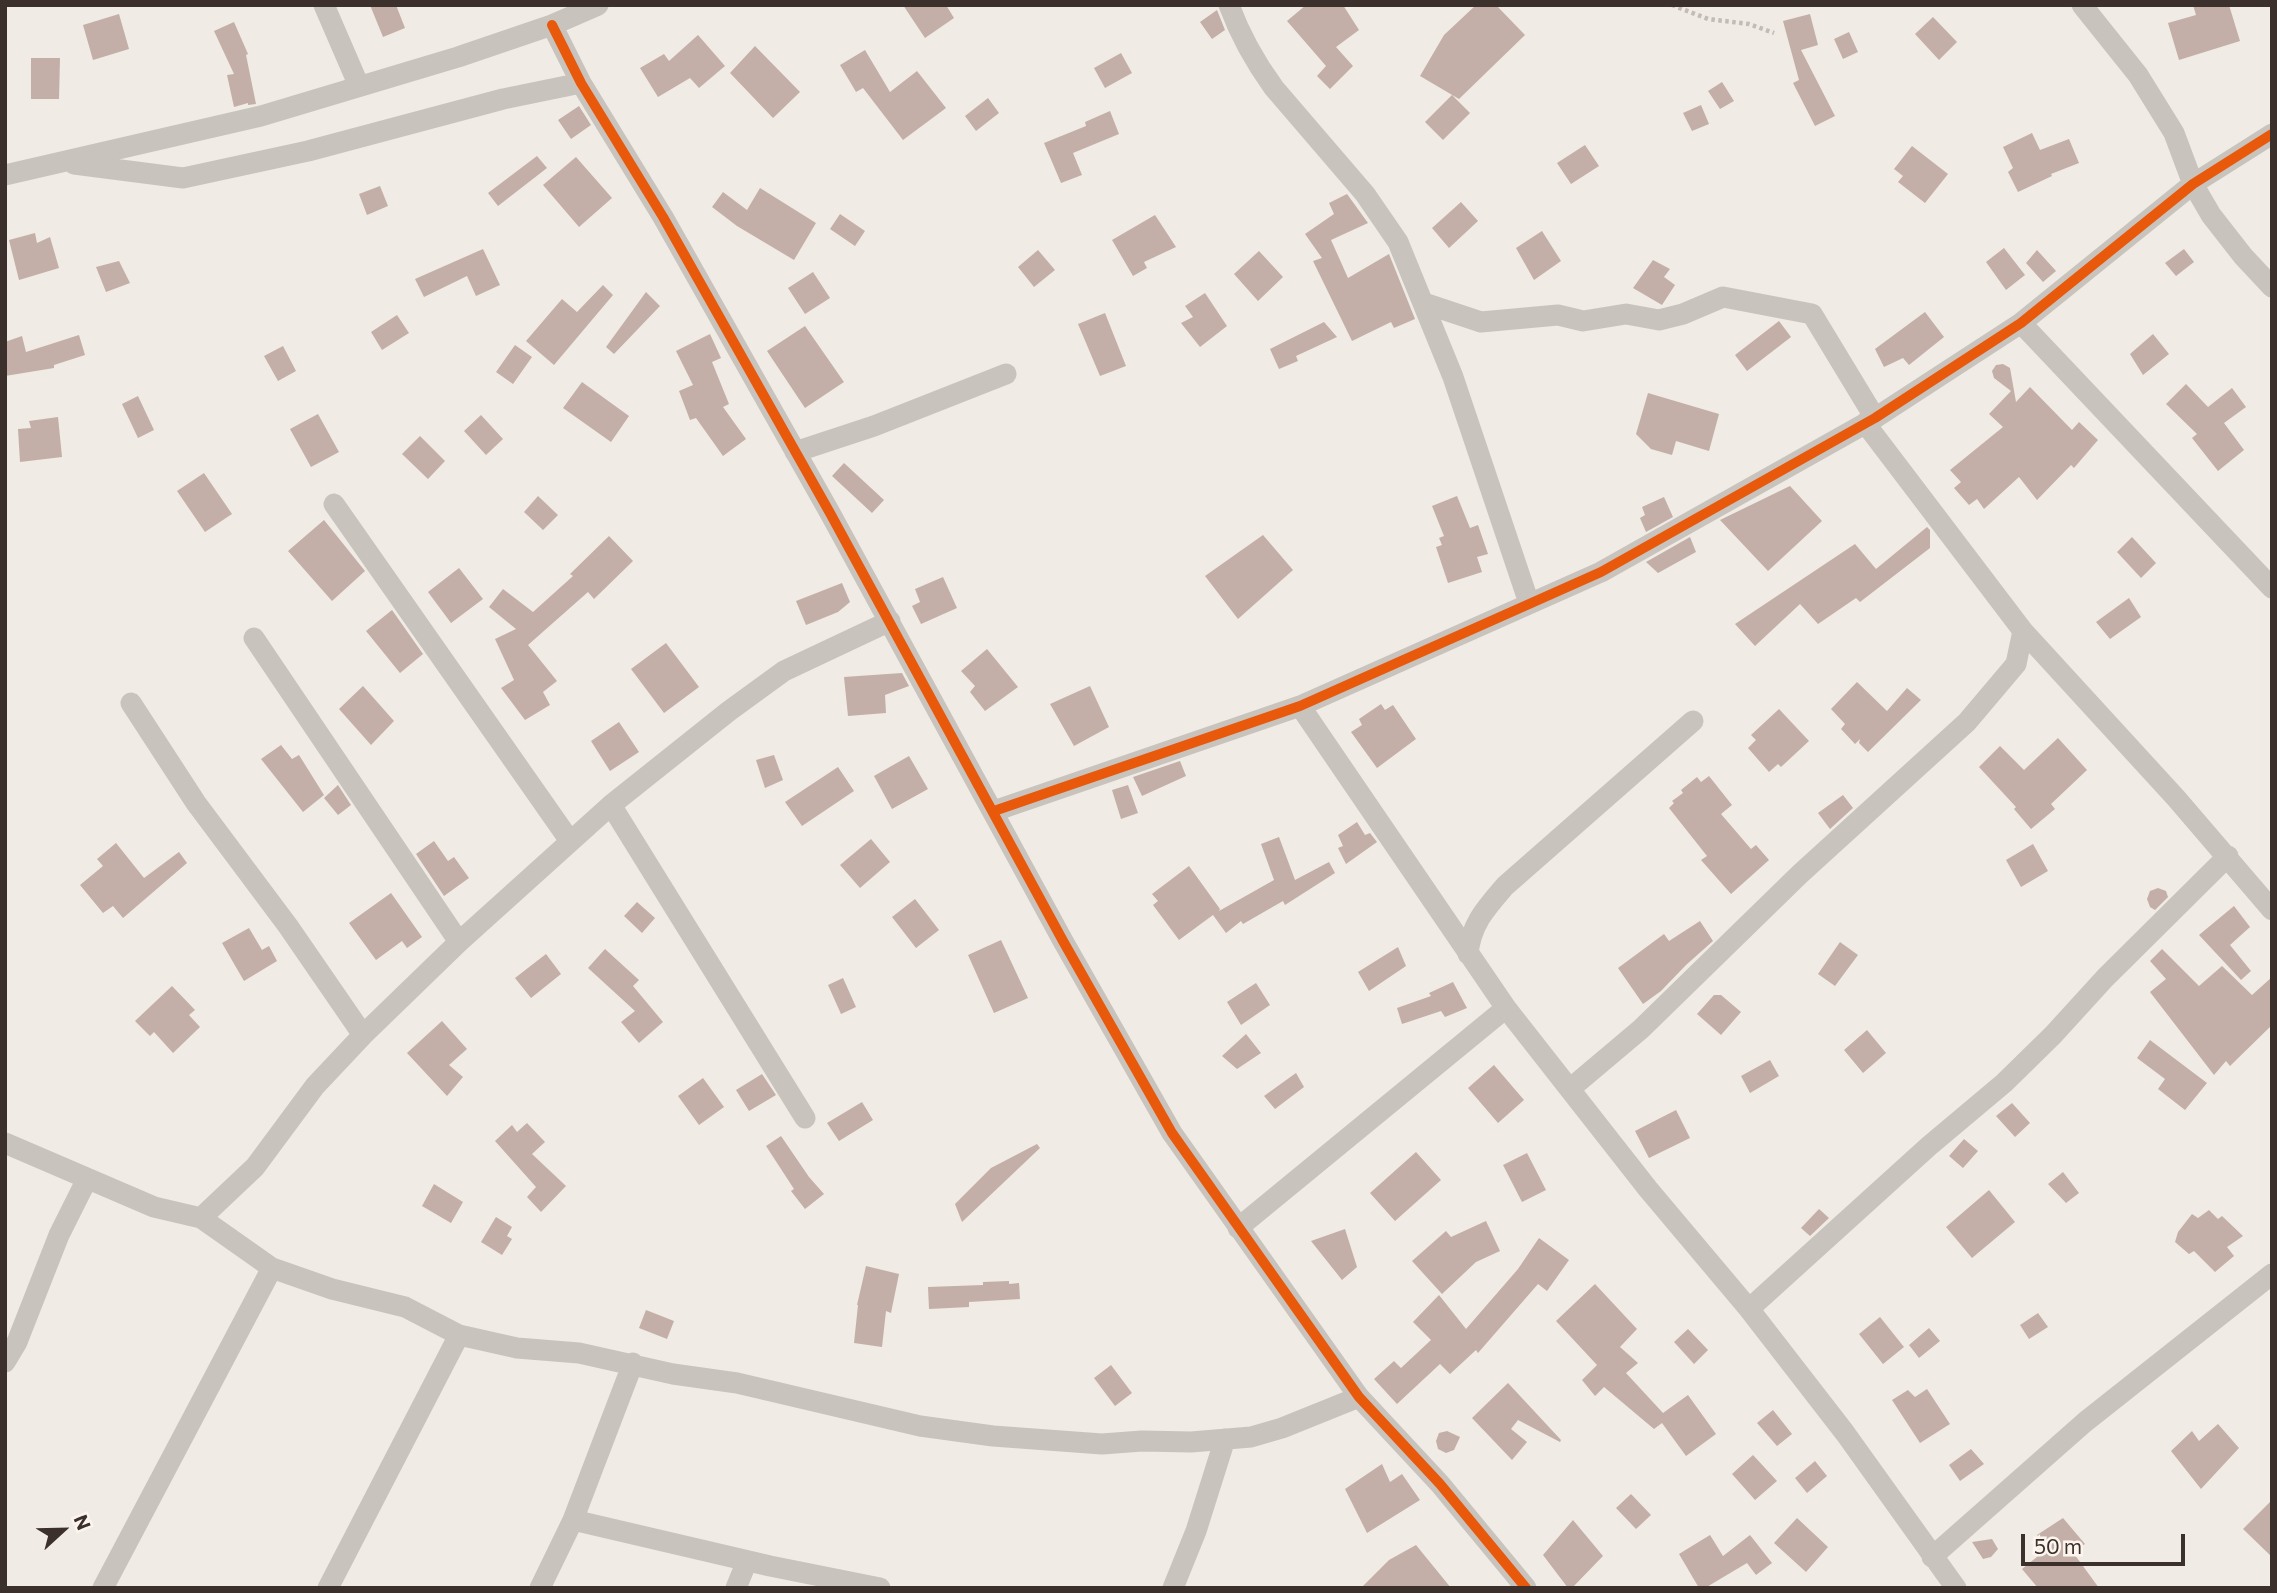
<!DOCTYPE html>
<style>
body{margin:0}
#map{position:relative;width:2277px;height:1593px;overflow:hidden;background:#f0ebe5;font-family:Commissioner,sans-serif}
canvas{display:block}
.frame{position:absolute;inset:0;border:7px solid #3b302b;pointer-events:none}
.north{position:absolute;left:28px;top:1495px;width:70px;height:70px;-webkit-text-stroke:5px #fbf5ee;paint-order:stroke;rotate:68deg;font-size:19px;font-weight:700;line-height:28px;text-align:center;color:#3b302b}
.north::after{content:'';display:block;margin:auto;width:24px;height:32px;background:#3b302b;clip-path:polygon(50% 0,100% 100%,50% 72%,0 100%)}
.scale{position:absolute;left:2021px;top:1534px;width:164px;height:32px;box-sizing:border-box;border:4px solid #3b302b;border-top:0;padding-left:9px;font-size:21px;line-height:24px;white-space:nowrap;color:#3b302b;-webkit-text-stroke:5px #fbf5ee;paint-order:stroke}
</style>
<div id="map">
<canvas width="2277" height="1593"></canvas>
<div class="frame"></div>
<div class="north">N</div>
<div class="scale">50 m</div>
</div>
<script>
const context = document.querySelector('canvas').getContext('2d');
context.lineJoin = 'round';
function fillPath(path, color) {
  context.fillStyle = color;
  context.fill(path, 'evenodd');
}
function strokePath(path, color, width, dash) {
  context.strokeStyle = color;
  context.lineWidth = width;
  context.lineCap = dash ? 'butt' : 'round';
  context.setLineDash(dash || []);
  context.stroke(path);
}
const building = new Path2D(`
 M370 5H396L405 28 383 37Z
 M903 5H946L954 18 925 38Z
 M1306 5H1343L1359 30 1336 47 1353 66 1330 89 1317 76 1326 66 1287 21Z
 M1476 5H1496L1525 35 1459 99 1420 76 1444 35Z
 M2193 5H2229L2240 41 2179 60 2168 23 2196 15Z
 M1217 10 1225 30 1212 39 1200 22Z
 M119 14 129 49 93 60 83 25Z
 M1810 14 1818 45 1801 50 1835 116 1815 126 1793 83 1799 80 1783 21Z
 M1933 17 1957 42 1939 60 1915 34Z
 M234 22 248 54 246 55 256 104 248 105V103L234 107 227 75 234 74 214 31Z
 M1849 32 1858 52 1843 59 1834 39Z
 M698 35 725 66 699 88 690 78 658 97 640 68 664 54 669 61Z
 M755 46 800 92 773 118 730 73Z
 M865 50 890 92 917 71 946 108 903 140 863 88 856 92 840 65Z
 M1121 53 1132 73 1105 88 1094 68Z
 M31 58H60L59 99H31Z
 M1722 82 1734 101 1720 109 1708 91Z
 M1452 95 1470 113 1443 140 1425 122Z
 M988 98 999 113 976 131 965 116Z
 M1701 105 1709 124 1692 131 1683 113Z
 M579 106 591 125 571 139 558 120Z
 M1110 111 1119 134 1073 153 1082 175 1061 183 1044 143 1086 126 1085 122Z
 M2032 133 2040 150 2069 139 2079 163 2051 174 2052 176 2018 192 2008 172 2013 168 2003 147Z
 M1585 145 1599 166 1571 184 1557 163Z
 M1912 146 1948 174 1925 203 1898 182 1903 176 1894 169Z
 M537 156 547 168 498 206 488 193Z
 M576 157 612 198 579 227 543 185Z
 M380 186 388 206 367 215 359 194Z
 M760 188 816 223 794 260 737 226 712 207 723 192 747 210Z
 M1347 194 1368 223 1331 240 1348 278 1389 254 1415 319 1394 328 1391 322 1352 341 1313 261 1322 258 1305 234 1334 214 1329 203Z
 M1461 202 1478 221 1449 248 1432 228Z
 M840 214 865 231 855 246 830 229Z
 M1155 215 1176 247 1144 262 1147 268 1133 276 1112 240Z
 M1542 231 1561 261 1534 280 1516 248Z
 M35 233 37 243 50 237 59 268 19 280 9 240Z
 M2004 248 2025 275 2006 290 1986 262Z
 M483 249 500 285 476 296 467 276 424 297 415 279Z
 M2184 249 2194 262 2176 276 2165 263Z
 M1038 250 1055 270 1034 287 1018 267Z
 M2037 250 2056 271 2043 282 2026 263Z
 M1259 251 1283 277 1258 301 1234 274Z
 M1653 260 1670 269 1664 277 1675 285 1662 305 1633 288Z
 M119 261 130 283 106 292 96 267Z
 M813 272 830 298 805 314 788 288Z
 M603 285 613 295 554 365 526 341 562 299 577 312Z
 M646 292 660 306 614 354 606 347Z
 M1205 293 1227 326 1200 347 1181 323 1193 317 1185 306Z
 M1925 312 1944 337 1909 365 1903 358 1884 367 1875 349Z
 M1105 313 1126 366 1100 376 1078 324Z
 M397 315 409 333 382 350 371 332Z
 M1779 321 1791 337 1747 371 1735 355Z
 M1324 322 1337 337 1296 356 1298 361 1279 369 1270 349Z
 M805 326 844 382 805 408 767 351Z
 M710 334 721 358 712 362 729 404 723 407 746 439 723 456 696 418 690 420 679 391 693 385 676 351Z
 M2153 334 2169 354 2143 375 2130 354Z
 M79 335 85 355 54 365V368L5 376V342L22 336 26 352Z
 M515 345 532 357 513 384 496 372Z
 M283 346 296 371 278 381 264 356Z
 M2003 364 2010 368 2016 402 2030 387 2072 430 2079 422 2098 440 2074 468 2071 465 2037 500 2019 477 1984 509 1977 499 1969 505 1954 488 1961 482 1950 470 2003 427 1989 414 2011 391 1994 378 1992 371 1996 365Z
 M582 382 629 416 611 442 563 408Z
 M2186 384 2208 407 2232 388 2246 407 2224 423 2244 450 2218 471 2192 438 2197 434 2166 404Z
 M1648 393 1719 414 1709 451 1676 441 1672 455 1651 449 1636 434Z
 M138 396 154 430 138 438 122 404Z
 M318 414 339 452 311 467 290 429Z
 M481 415 503 439 486 455 464 431Z
 M58 417 62 457 20 462 18 429 31 428 29 421Z
 M420 436 445 461 428 479 402 454Z
 M844 463 884 500 872 513 832 476Z
 M204 473 232 514 205 532 177 491Z
 M1790 486 1822 521 1768 571 1720 520Z
 M538 496 558 515 543 530 524 512Z
 M1457 496 1470 528 1478 525 1488 554 1477 557 1482 572 1448 583 1436 547 1442 545 1439 538 1444 536 1432 506Z
 M1664 497 1673 517 1646 532 1640 518 1645 515 1642 507Z
 M324 520 365 571 332 601 288 551Z
 M1927 527 1930 530V548L1860 602 1856 598 1818 624 1800 604 1755 646 1735 624 1855 544 1876 569Z
 M1263 535 1293 570 1238 619 1205 576Z
 M609 536 633 561 594 599 588 592 528 645 557 681 543 692 550 705 525 720 501 688 514 680 495 639 516 629 489 607 503 589 533 612 573 576 570 574Z
 M1690 537 1696 552 1658 573 1646 562Z
 M2132 537 2156 563 2141 578 2117 552Z
 M459 568 483 599 451 623 428 592Z
 M943 577 957 608 921 624 912 606 920 602 915 589Z
 M842 583 850 602 838 612 806 625 796 601Z
 M2129 598 2141 617 2110 639 2096 622Z
 M392 610 423 654 400 673 366 631Z
 M666 643 699 687 664 713 631 669Z
 M987 649 1018 687 985 711 970 692 975 686 961 671Z
 M902 673 909 686 885 695 886 713 848 716 844 677Z
 M1857 682 1887 711 1907 688 1921 700 1868 752 1859 743 1860 739 1855 744 1841 729 1845 724 1831 709Z
 M363 686 394 721 371 745 339 709Z
 M1090 686 1109 727 1074 746 1050 704Z
 M1381 704 1385 710 1393 705 1416 739 1377 768 1351 732 1362 725 1359 719Z
 M1779 709 1809 741 1781 767 1778 764 1769 772 1748 748 1756 740 1751 735Z
 M619 722 639 752 610 771 591 741Z
 M2058 738 2087 770 2051 804 2055 809 2031 829 2014 809 2016 807 1979 767 2000 746 2024 770Z
 M281 745 292 759 299 755 324 795 303 812 261 759Z
 M774 755 783 780 765 788 756 760Z
 M909 756 928 789 892 809 874 776Z
 M1180 761 1186 776 1142 796 1133 777Z
 M838 767 854 791 802 826 785 802Z
 M1709 776 1732 805 1721 814 1751 849 1756 845 1769 860 1731 894 1701 860 1707 856 1669 808 1674 803 1672 801 1683 793 1681 790 1697 777 1701 782Z
 M338 785 351 805 338 815 324 798Z
 M1128 785 1138 813 1121 819 1112 790Z
 M1843 795 1853 808 1830 829 1818 813Z
 M1357 822 1365 835 1370 833 1377 842 1346 864 1338 848 1343 846 1338 835Z
 M1279 837 1295 880 1329 862 1335 873 1285 905 1283 901 1243 924 1241 921 1226 933 1213 915 1179 940 1153 905 1158 901 1152 894 1189 866 1220 909 1219 911 1274 880 1261 844Z
 M871 839 890 862 860 888 840 865Z
 M434 841 448 861 454 857 469 878 444 896 416 854Z
 M116 843 144 878 179 852 187 863 123 918 113 906 103 913 80 885 103 866 97 859Z
 M2033 844 2048 871 2021 887 2006 860Z
 M2158 888 2166 891 2168 897 2155 910 2150 907 2147 899 2150 891Z
 M391 893 422 937 407 948 402 941 376 960 349 923Z
 M915 899 939 930 916 948 892 917Z
 M637 902 655 918 642 933 624 916Z
 M2234 906 2250 927 2230 945 2251 971 2241 980 2199 935Z
 M1700 921 1713 941 1686 965 1661 991 1643 1004 1618 968 1664 934 1669 941Z
 M249 928 262 950 269 946 277 961 244 981 222 943Z
 M1001 940 1028 998 994 1013 968 955Z
 M1840 942 1858 955 1835 986 1818 974Z
 M1398 947 1406 966 1369 991 1358 972Z
 M605 949 639 980 633 986 663 1022 639 1043 621 1022 635 1011 588 968Z
 M2162 949 2199 986 2222 966 2252 995 2272 977V1025L2230 1066 2226 1061 2214 1075 2150 992 2166 979 2150 961Z
 M546 954 561 974 531 998 515 978Z
 M843 978 856 1007 841 1014 828 985Z
 M1453 982 1467 1008 1445 1017 1441 1011 1402 1024 1397 1008 1431 996 1429 993Z
 M1256 983 1270 1005 1241 1025 1227 1002Z
 M172 986 195 1010 189 1015 200 1027 173 1053 154 1032 150 1036 135 1021Z
 M1714 995H1721L1741 1012 1721 1035 1697 1014Z
 M442 1021 467 1049 449 1065 463 1077 447 1096 407 1053Z
 M1867 1030 1886 1053 1863 1073 1844 1050Z
 M1246 1034 1261 1053 1237 1069 1222 1056Z
 M2150 1040 2207 1083 2185 1110 2158 1089 2165 1079 2137 1058Z
 M1770 1060 1779 1076 1750 1093 1741 1076Z
 M1494 1065 1524 1100 1498 1123 1468 1088Z
 M1296 1073 1304 1087 1275 1109 1264 1096Z
 M762 1074 776 1095 749 1111 736 1090Z
 M703 1078 724 1107 699 1125 678 1096Z
 M862 1102 873 1120 839 1141 827 1123Z
 M2012 1103 2030 1123 2015 1137 1996 1116Z
 M1676 1110 1690 1138 1649 1158 1635 1131Z
 M527 1123 545 1142 532 1154 566 1186 541 1212 527 1197 536 1187 495 1141 512 1125 517 1132Z
 M781 1136 809 1177 824 1194 805 1209 791 1191 794 1189 766 1146Z
 M1964 1139 1978 1151 1963 1168 1949 1156Z
 M1037 1144 1040 1148 962 1222 955 1204 991 1168Z
 M1416 1152 1441 1180 1395 1221 1370 1193Z
 M1527 1153 1546 1190 1522 1202 1503 1165Z
 M2063 1172 2079 1193 2066 1203 2048 1184Z
 M434 1184 463 1202 451 1223 422 1206Z
 M1989 1190 2015 1222 1972 1258 1946 1227Z
 M1819 1209 1829 1218 1810 1236 1801 1228Z
 M2209 1210 2218 1219 2222 1216 2243 1236 2227 1247 2234 1256 2215 1272 2194 1251 2189 1254 2175 1242 2178 1232 2192 1214 2198 1218Z
 M496 1217 512 1227 507 1236 512 1239 502 1255 481 1242Z
 M1486 1221 1500 1251 1476 1262 1442 1294 1412 1261 1446 1231 1451 1237Z
 M1345 1229 1357 1267 1342 1280 1311 1241Z
 M1539 1238 1569 1260 1547 1291 1538 1284 1478 1353 1476 1350 1450 1374 1440 1364 1397 1404 1374 1379 1394 1361 1401 1368 1431 1340 1413 1322 1439 1295 1466 1329 1518 1269Z
 M866 1266 899 1274 891 1313 886 1311 882 1347 854 1343 858 1305H857Z
 M1009 1281V1284L1019 1283 1020 1299 969 1302V1307L929 1309 928 1287 983 1285V1282Z
 M1595 1284 1637 1329 1620 1347 1638 1363 1626 1373 1663 1413 1688 1395 1716 1434 1686 1456 1662 1423 1654 1429 1604 1387 1595 1396 1582 1380 1597 1365 1556 1321Z
 M646 1310 674 1321 667 1339 639 1328Z
 M2038 1313 2048 1327 2029 1339 2020 1325Z
 M1880 1317 1904 1347 1883 1364 1859 1334Z
 M1929 1328 1940 1341 1919 1358 1909 1345Z
 M1688 1329 1708 1350 1694 1364 1674 1342Z
 M1111 1365 1132 1393 1115 1406 1094 1378Z
 M1508 1383 1561 1440 1560 1442 1518 1420 1511 1429 1527 1442 1512 1460 1472 1418Z
 M1927 1389 1950 1424 1920 1443 1892 1400 1908 1390 1915 1397Z
 M1773 1410 1792 1434 1777 1446 1757 1423Z
 M2218 1424 2239 1448 2201 1489 2171 1451 2192 1431 2199 1441Z
 M1447 1431 1460 1437 1454 1450 1446 1453 1438 1449 1436 1441 1439 1433Z
 M1971 1449 1984 1464 1960 1481 1949 1465Z
 M1753 1455 1777 1481 1755 1500 1732 1474Z
 M1815 1461 1827 1476 1807 1493 1795 1478Z
 M1382 1464 1390 1482 1402 1474 1420 1500 1367 1533 1345 1489Z
 M1631 1494 1651 1515 1636 1529 1616 1508Z
 M2272 1500V1557L2243 1529Z
 M1797 1518 1828 1547 1806 1572 1774 1543Z
 M2063 1518 2085 1544 2072 1551 2099 1588H2038L2022 1569 2048 1548 2037 1535Z
 M1573 1520 1603 1556 1572 1588H1568L1543 1555Z
 M1710 1535 1723 1556 1750 1535 1772 1563 1756 1575 1747 1563 1705 1588H1699L1679 1554Z
 M1992 1539 1998 1549 1991 1557 1983 1559 1972 1542Z
 M1416 1545 1451 1588H1361L1389 1560Z`);
const path = new Path2D(`
 M1672 5 1708 19 1749 24 1774 33`);
const street = new Path2D(`
 M324 5 359 86
 M1229 5C1240 35 1255 62 1274 88L1365 194 1398 242 1453 377 1529 603
 M2082 5 2138 75 2174 133 2193 184 2211 215 2243 256 2272 287
 M552 25 581 83 663 217 830 513 1063 941 1172 1133 1359 1397 1440 1484 1526 1588
 M74 164 183 178 308 151 503 99 581 83
 M5 175 261 116 458 57 552 25 598 5
 M1424 303 1481 322 1558 315 1583 321 1626 314 1659 320 1683 314 1723 297 1812 314 1875 418
 M2021 323 2272 588
 M1865 423 2023 631 2176 798 2272 910
 M795 452 874 426 1006 374
 M334 504 570 841
 M254 638 459 942
 M131 703 196 803 288 926 363 1035
 M1300 706 1506 1008 1648 1189 1749 1309 1845 1433 1956 1588
 M611 805 805 1118
 M994 811 1300 706 1601 572 1875 418 2021 323 2193 184 2272 134
 M1468 954C1471 924 1486 908 1505 886L1693 721
 M1571 1088 1641 1029 1800 874 1967 722 2016 664 2023 631
 M5 1143 154 1207 201 1218 272 1268 332 1289 405 1307 459 1335 517 1348 579 1353 673 1374 737 1383 920 1426 993 1436 1102 1444 1142 1441 1191 1442 1251 1437 1282 1428 1359 1397
 M201 1218 255 1167 315 1086 363 1035 459 942 611 805 729 711 784 671 890 621
 M1238 1228 1506 1008
 M1749 1309 1929 1146 2004 1083 2053 1035 2105 978 2228 856
 M5 1362 17 1342 59 1235 87 1179
 M573 1520 770 1566 880 1588
 M1932 1557 2085 1422 2272 1274
 M103 1588 272 1268
 M328 1588 459 1335
 M540 1588 573 1520 633 1363
 M736 1588 747 1561
 M1173 1588 1196 1531 1225 1439`);
const cycleway = new Path2D(`
 M552 25 581 83 663 217 830 513 1063 941 1172 1133 1359 1397 1440 1484 1526 1588
 M994 811 1300 706 1601 572 1875 418 2021 323 2193 184 2272 134`);
fillPath(building, '#c3afa7');
strokePath(path, '#c2bbb6', 4.5, [3.5, 3.5]);
strokePath(street, '#c9c3be', 21);
strokePath(cycleway, '#e8590c', 10);
</script>
